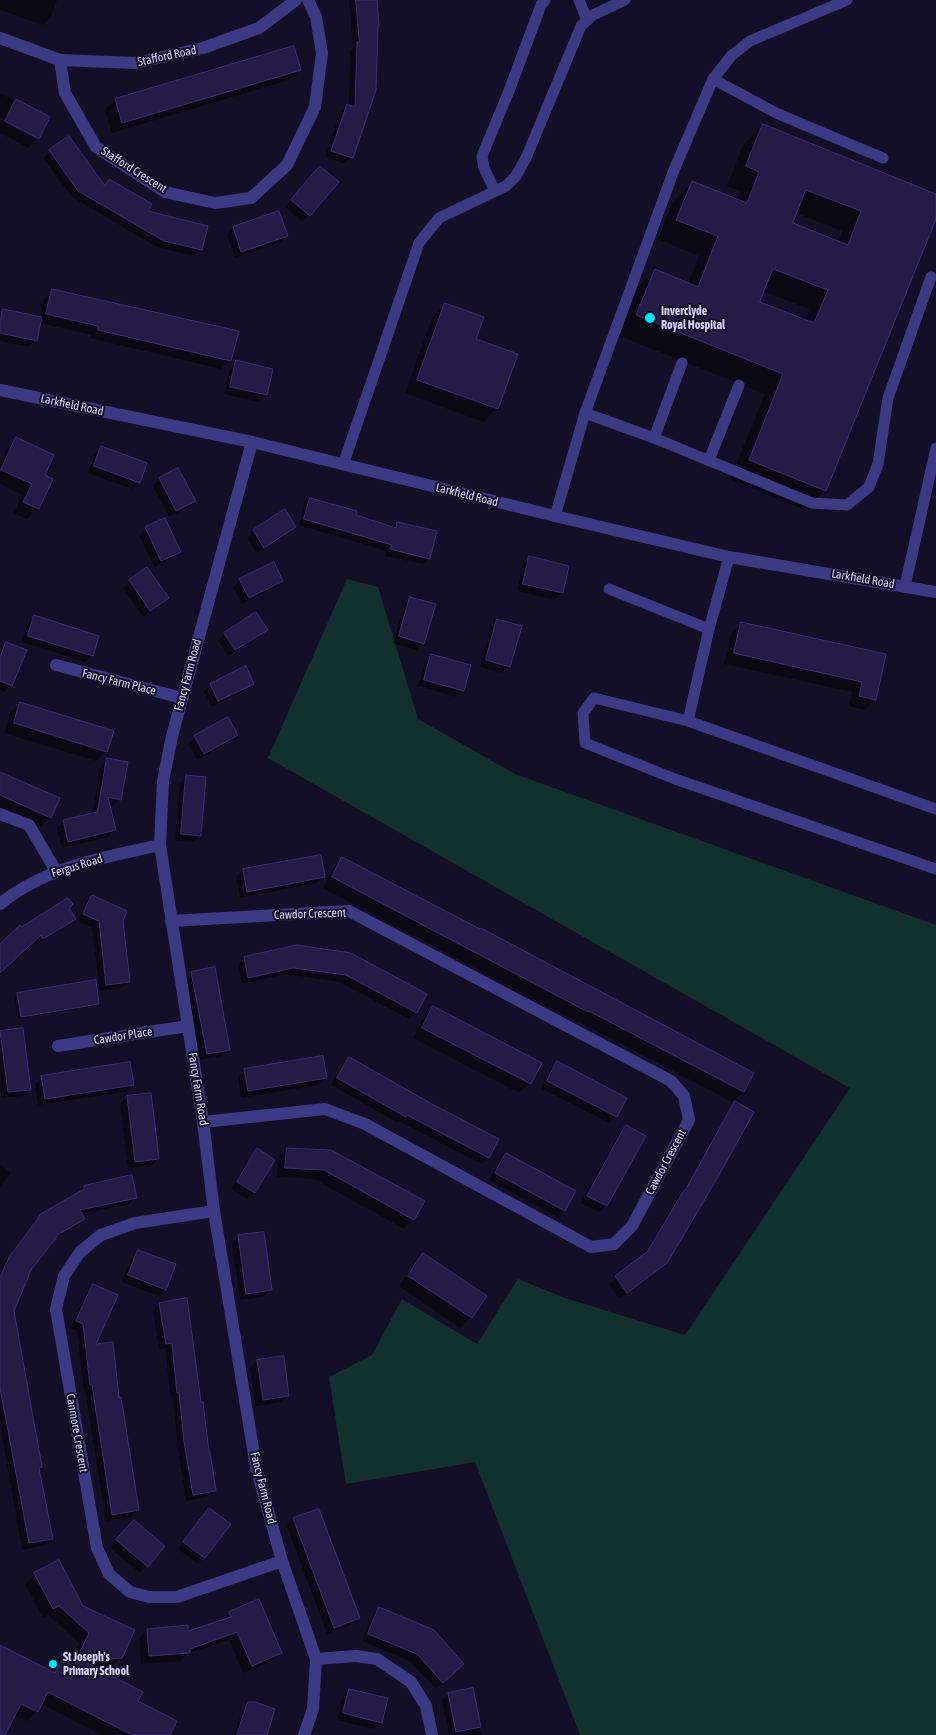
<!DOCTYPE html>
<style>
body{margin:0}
canvas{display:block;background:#130f26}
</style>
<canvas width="936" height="1735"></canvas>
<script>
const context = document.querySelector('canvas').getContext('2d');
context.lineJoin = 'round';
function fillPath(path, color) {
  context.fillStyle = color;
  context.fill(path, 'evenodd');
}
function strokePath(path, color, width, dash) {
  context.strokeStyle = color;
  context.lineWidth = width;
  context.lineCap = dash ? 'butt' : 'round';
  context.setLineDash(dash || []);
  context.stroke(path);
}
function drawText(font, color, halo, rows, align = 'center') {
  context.font = font + ' "Asap Condensed",sans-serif';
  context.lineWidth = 4;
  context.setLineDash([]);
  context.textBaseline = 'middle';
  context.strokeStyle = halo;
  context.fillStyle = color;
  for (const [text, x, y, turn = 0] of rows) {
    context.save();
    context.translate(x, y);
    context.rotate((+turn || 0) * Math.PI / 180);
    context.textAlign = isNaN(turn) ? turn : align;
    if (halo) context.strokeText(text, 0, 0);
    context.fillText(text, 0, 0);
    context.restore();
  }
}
const green = new Path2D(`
 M347 579 378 587 418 719 515 774 936 925V1735H580L475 1462 346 1484 329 1377 372 1355 402 1299 477 1344 518 1279 565 1298 685 1335 850 1088 268 758Z`);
const shadow = new Path2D(`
 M0 0H57L51 17 43 25 0 10Z
 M349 0H376L351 157 345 164 325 157 340 113 347 106 349 107 350 50 353 48Z
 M300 70 289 80 112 133 105 110 115 100Z
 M0 93 49 118 38 138 28 148 0 133V120L36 139V136L0 117Z
 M763 126 936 195V215L825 490 805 510 730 479 765 394 617 335 635 290 655 271 688 284 699 256 658 239 673 202 692 182 737 200 740 191 727 186 743 145ZM796 213 842 231 838 242 792 224ZM763 291 809 309 805 321 758 303Z
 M68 138 104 186 109 180 146 212 201 249 194 256 157 247 72 197 43 158Z
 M314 174 309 215 302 222 285 207Z
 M233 228 286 236 280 243 235 258 227 235Z
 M53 290 230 360 221 369 90 338 91 335 40 323 36 340 29 347 0 341V314L3 310 39 318 44 299Z
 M445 305 475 340 497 408 483 422 405 393 432 318Z
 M237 362 271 370 265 395 259 402 224 394 230 369Z
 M17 439 43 476 51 479 37 508 27 519 14 513 22 495 0 484V462L6 449Z
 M101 448 139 482 132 489 88 473 94 455Z
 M160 479 194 501 187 508 169 517 153 486Z
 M310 499 393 528 397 523 429 558 423 564 385 556 386 551 299 525 304 505Z
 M285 511 295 527 288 534 257 553 247 538 253 531Z
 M146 528 179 551 173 558 154 567 139 535Z
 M529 558 568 567 561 593 555 600 517 591 523 565Z
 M240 580 282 581 275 587 242 604 233 587Z
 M130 581 167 598 143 617 123 588Z
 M411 598 423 643 416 650 393 643 404 605Z
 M34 617 92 656 85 662 22 642 28 623Z
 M498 620 509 666 502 673 480 667 491 627Z
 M742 623 885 655 875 700 865 710 849 706 852 692 724 664 731 633Z
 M266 629 259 636 228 656 218 640 225 634Z
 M7 643 11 685 4 692 0 690V682L10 686V684L0 680V650Z
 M432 656 463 690 456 697 418 686 425 663Z
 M253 683 246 690 212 707 204 691 210 685Z
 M20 703 106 751 96 761 4 733 10 713Z
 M236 734 230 741 197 760 188 744 195 737Z
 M107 759 120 799 113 806 109 805 115 830 108 837 62 848 57 828 64 821 92 814 101 766Z
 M0 773 50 817 40 827 0 810Z
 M187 776 200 836 193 842 175 841 180 783Z
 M320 856 324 876 317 883 240 898 236 877 243 871Z
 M343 859 752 1074 743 1092 732 1102 578 1021 577 1022 323 888 332 869Z
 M92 896 121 921 128 981 122 988 100 991 92 928 77 921 85 903Z
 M67 908 74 919 67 925 36 945 33 940 0 971V946Z
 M297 947 416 1013 409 1019 339 982 286 974 242 984 238 965 245 958Z
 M192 973 228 1050 221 1056 200 1060 185 980Z
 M18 994 98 1003 95 1006 18 1019 14 997Z
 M433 1008 530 1083 519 1093 413 1038 423 1018Z
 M0 1032 30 1089 23 1096 1 1098Z
 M349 1058 488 1157 482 1164 399 1121 398 1123 331 1085 342 1065Z
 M557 1063 616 1116 609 1123 541 1088 550 1070Z
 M245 1071 325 1078 319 1085 241 1098 238 1077Z
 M42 1078 132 1085 126 1092 38 1105 35 1084Z
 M127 1097 158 1159 151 1166 128 1168 120 1104Z
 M736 1103 666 1262 659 1270 619 1299 609 1284 643 1257 677 1198 682 1194 729 1110Z
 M626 1127 644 1137 606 1206 599 1212 581 1203 619 1134Z
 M287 1149 413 1219 404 1229 314 1179 277 1177 278 1158Z
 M257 1150 254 1192 248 1199 231 1189 250 1157Z
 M506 1154 564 1211 558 1217 489 1180 499 1161Z
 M0 1164 11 1173 0 1186Z
 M84 1187 135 1197 129 1204 81 1214 84 1219 77 1226 54 1238 30 1269 13 1311 41 1467 38 1470 51 1538 45 1545 22 1550 0 1424V1270L2 1265 33 1224 32 1222 39 1216 77 1194Z
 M239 1236 270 1290 263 1297 240 1300 232 1243Z
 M138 1251 165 1289 159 1296 122 1282 131 1258Z
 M423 1255 485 1296 471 1317 460 1328 399 1286 413 1265Z
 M94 1285V1345L118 1399 138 1510 131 1517 106 1521 85 1391 84 1392 77 1331 70 1328 87 1292Z
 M160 1304 207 1453 215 1491 208 1497 186 1501 178 1449 173 1399 171 1400 165 1349 159 1350 153 1311Z
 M257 1361 288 1396 281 1402 256 1406 250 1368Z
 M209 1509 204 1557 198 1564 178 1549Z
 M294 1519 358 1618 351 1625 327 1634 287 1526Z
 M127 1528 164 1546 140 1573 110 1548Z
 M35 1574 82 1607 121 1658 111 1668 96 1669 136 1702 169 1735H102L41 1704 37 1711 27 1721 13 1715 3 1735H0V1647L51 1673 56 1664 66 1654 73 1657 79 1643 48 1615 43 1618 25 1584Z
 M258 1601 281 1653 272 1661 243 1673 229 1640 187 1654 180 1661 141 1664 139 1638 147 1630 187 1633 221 1621 229 1613Z
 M379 1609 456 1671 436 1689 410 1661 362 1641 372 1615ZM374 1615H377L366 1640 364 1639Z
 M472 1689 481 1735H449L442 1701 449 1694Z
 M349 1690 381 1722 374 1729 337 1720 342 1697Z
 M249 1704 265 1735H234L242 1711Z`);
const building = new Path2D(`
 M356 0H377L379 26 378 27 376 90 353 158 331 151 347 104 355 107 357 42H359Z
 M294 46 301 70 122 123 115 99Z
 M16 99 50 117 39 139 5 121Z
 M763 124 936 194V219L826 491 749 460 783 374 636 315 655 269 698 287 718 236 676 220 692 181 747 203 759 172 746 166ZM806 190 861 211 848 245 793 223ZM773 269 828 290 814 323 760 302Z
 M69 136 105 186 109 179 152 204 148 211 208 226 202 250 164 241 78 191 49 150Z
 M320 166 339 182 310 216 291 200Z
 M279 211 288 236 241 252 233 227Z
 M52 289 239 331 231 361 98 330V326L46 314Z
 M445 303 484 317 476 339 518 354 498 409 417 380Z
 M3 309 42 317 37 341 0 333V322Z
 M236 360 273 369 267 395 230 387Z
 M16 437 54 455 45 475 53 479 39 509 23 502 32 484 1 470Z
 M101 446 147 463 140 483 94 466Z
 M178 468 196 501 176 511 159 478Z
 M310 498 357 511 356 515 396 528 397 522 437 531 430 559 390 549 392 545 304 519Z
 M285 509 296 527 264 548 253 530Z
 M165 518 181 552 161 561 145 527Z
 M529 556 569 566 563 593 523 584Z
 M274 562 283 581 249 598 239 579Z
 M147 567 169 598 150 611 129 580Z
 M410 597 436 604 424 644 399 636Z
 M256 612 268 630 235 650 224 633Z
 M34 615 99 636 93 656 28 636Z
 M497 619 522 626 510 667 486 660Z
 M741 622 886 654 876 700 859 696 862 682 734 653Z
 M6 642 27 650 12 686 0 681V658Z
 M431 654 471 665 464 691 424 680Z
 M246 666 254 684 218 701 210 684Z
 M20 702 114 731 107 752 14 723Z
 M228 717 238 735 204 754 194 736Z
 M107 758 128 762 121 800 108 797 116 830 68 842 63 820 97 812Z
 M0 772 60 798 51 818 0 795Z
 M186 775 206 777 201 836 181 834Z
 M321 855 325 877 247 892 243 869Z
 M342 857 480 929 481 928 754 1073 744 1092 589 1011 588 1012 332 877Z
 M92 895 127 911 123 921 130 982 106 985 99 921 83 914Z
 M68 898 73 904 69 908 76 919 43 939 41 935 0 973V944L20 925 21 927Z
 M297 945 351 953 427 994 417 1013 346 975 293 968 248 978 244 957Z
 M215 967 230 1050 207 1054 191 972Z
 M96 980 99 1004 21 1017 17 993Z
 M433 1006 542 1063 531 1084 422 1028Z
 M23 1028 31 1090 8 1092 0 1031Z
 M323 1056 327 1078 248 1091 244 1069Z
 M349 1057 432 1104 499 1139 489 1158 407 1115 406 1117 337 1078Z
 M557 1061 627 1098 617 1117 547 1081Z
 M130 1062 134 1085 45 1099 41 1076Z
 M151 1093 159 1159 135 1162 127 1096Z
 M735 1101 754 1112 715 1182 667 1263 627 1293 615 1276 647 1252 684 1190H685Z
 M626 1125 646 1136 607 1206 587 1196Z
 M257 1148 275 1160 255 1193 237 1182Z
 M287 1148 331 1150 425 1201 414 1220 324 1170 285 1168Z
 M506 1153 576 1191 565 1211 495 1173Z
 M132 1175 137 1198 80 1210 85 1219 59 1234 31 1270 14 1311 42 1467 39 1468 53 1539 29 1543 0 1388V1278L9 1257 39 1217V1215L84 1189V1186Z
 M264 1232 272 1290 246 1294 238 1235Z
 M138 1250 176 1264 166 1290 128 1275Z
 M423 1253 487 1296 472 1318 408 1276Z
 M93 1284 118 1295 96 1344 113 1342 119 1398 121 1397 139 1510 112 1515 92 1385H90L83 1324 76 1321Z
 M187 1298 201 1402H203L209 1452H210L216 1491 193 1495 184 1442 179 1393H177L172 1343 166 1344 159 1303Z
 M284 1356 289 1396 263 1400 257 1360Z
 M209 1508 231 1524 205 1558 183 1542Z
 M319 1509 360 1618 334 1628 293 1518Z
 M134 1520 165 1546 148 1567 116 1540Z
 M59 1560 83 1606 135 1630 122 1658 84 1661 143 1692 138 1701 177 1721 170 1735H132L48 1692 38 1712 21 1704 5 1735H0V1645L55 1673 66 1652 77 1658 89 1633 59 1606 53 1609 34 1573Z
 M259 1599 282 1653 252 1666 237 1632 190 1649V1653L149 1656 147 1629 188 1625V1631L231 1617 229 1612Z
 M379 1607 434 1630 464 1664 443 1683 417 1654 368 1634Z
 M473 1688 481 1727 456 1732 448 1693Z
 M349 1689 388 1698 382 1723 343 1713Z
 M248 1702H255L275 1709 267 1735H237Z`);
const service = new Path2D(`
 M579 0 587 20
 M713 79 776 113 883 158
 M495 191 484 168 482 156 509 91 541 5 545 0
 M585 413 654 438 812 503 847 505 869 487 878 464 888 398 931 277
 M654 438 682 363
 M709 460 739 385
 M343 465 419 243 439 218 506 186 516 176 526 158 581 26 593 15 625 0
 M555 516 585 413 674 170 713 79 731 56 750 41 847 0
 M905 586 936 448
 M609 589 709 629
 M688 721 709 629 729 557
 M936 809 688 721 594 698 583 713 585 743 675 779 936 869`);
const minor = new Path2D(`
 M0 38 60 60 135 63 203 48 259 28 296 0
 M60 60 65 93 96 147 165 192 215 203 251 198 287 165 315 107 322 53 316 17 308 0
 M252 442 172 736 163 781 160 845 203 1122 214 1211 256 1467 282 1561 316 1659 313 1709 304 1735
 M56 665 182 698
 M0 814 29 825 56 871
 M0 904C45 867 105 857 160 845
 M171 921 349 911 671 1081 684 1096 689 1120 632 1226 614 1244 591 1247 365 1124 325 1109 203 1122
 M58 1046 188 1026
 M214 1211 135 1223 101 1235 80 1252 64 1276 56 1309 97 1548 109 1574 130 1592 149 1597H177L282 1561
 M316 1659 356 1656 377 1659 411 1682 426 1706 432 1735`);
const tertiary = new Path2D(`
 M0 390 252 442 555 516 729 557 936 592`);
const markers = [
 [650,318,6,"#00e5ff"],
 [53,1664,5,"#00e5ff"]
];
const streetNames = [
 ["Stafford Road",167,56,-12],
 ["Stafford Crescent",134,170,32],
 ["Larkfield Road",72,405,12],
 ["Larkfield Road",467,495,14],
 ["Larkfield Road",863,579,10],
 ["Fancy Farm Road",188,675,-75],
 ["Fancy Farm Place",119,682,14],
 ["Fergus Road",77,866,-17],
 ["Cawdor Crescent",310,914,-2],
 ["Cawdor Place",123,1036,-9],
 ["Fancy Farm Road",198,1089,81],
 ["Cawdor Crescent",666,1162,-62],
 ["Canmore Crescent",77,1433,80],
 ["Fancy Farm Road",263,1488,76]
];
const poiNames = [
 ["Inverclyde",661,311],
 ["Royal Hospital",661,325],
 ["St Joseph's",63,1657],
 ["Primary School",63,1671]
];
fillPath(green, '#12302f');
fillPath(shadow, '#0007');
fillPath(building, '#241b47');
strokePath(building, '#3b2d73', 1);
strokePath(service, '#3d3a85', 11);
strokePath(minor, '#3d3a85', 12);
strokePath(tertiary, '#3d3a85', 12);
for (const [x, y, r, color] of markers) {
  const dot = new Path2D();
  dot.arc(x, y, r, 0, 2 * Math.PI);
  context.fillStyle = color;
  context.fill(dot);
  strokePath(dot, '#130f26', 2);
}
drawText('12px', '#d9d4ff', '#130f26', streetNames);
drawText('bold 12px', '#d9d4ff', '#130f26', poiNames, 'left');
</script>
